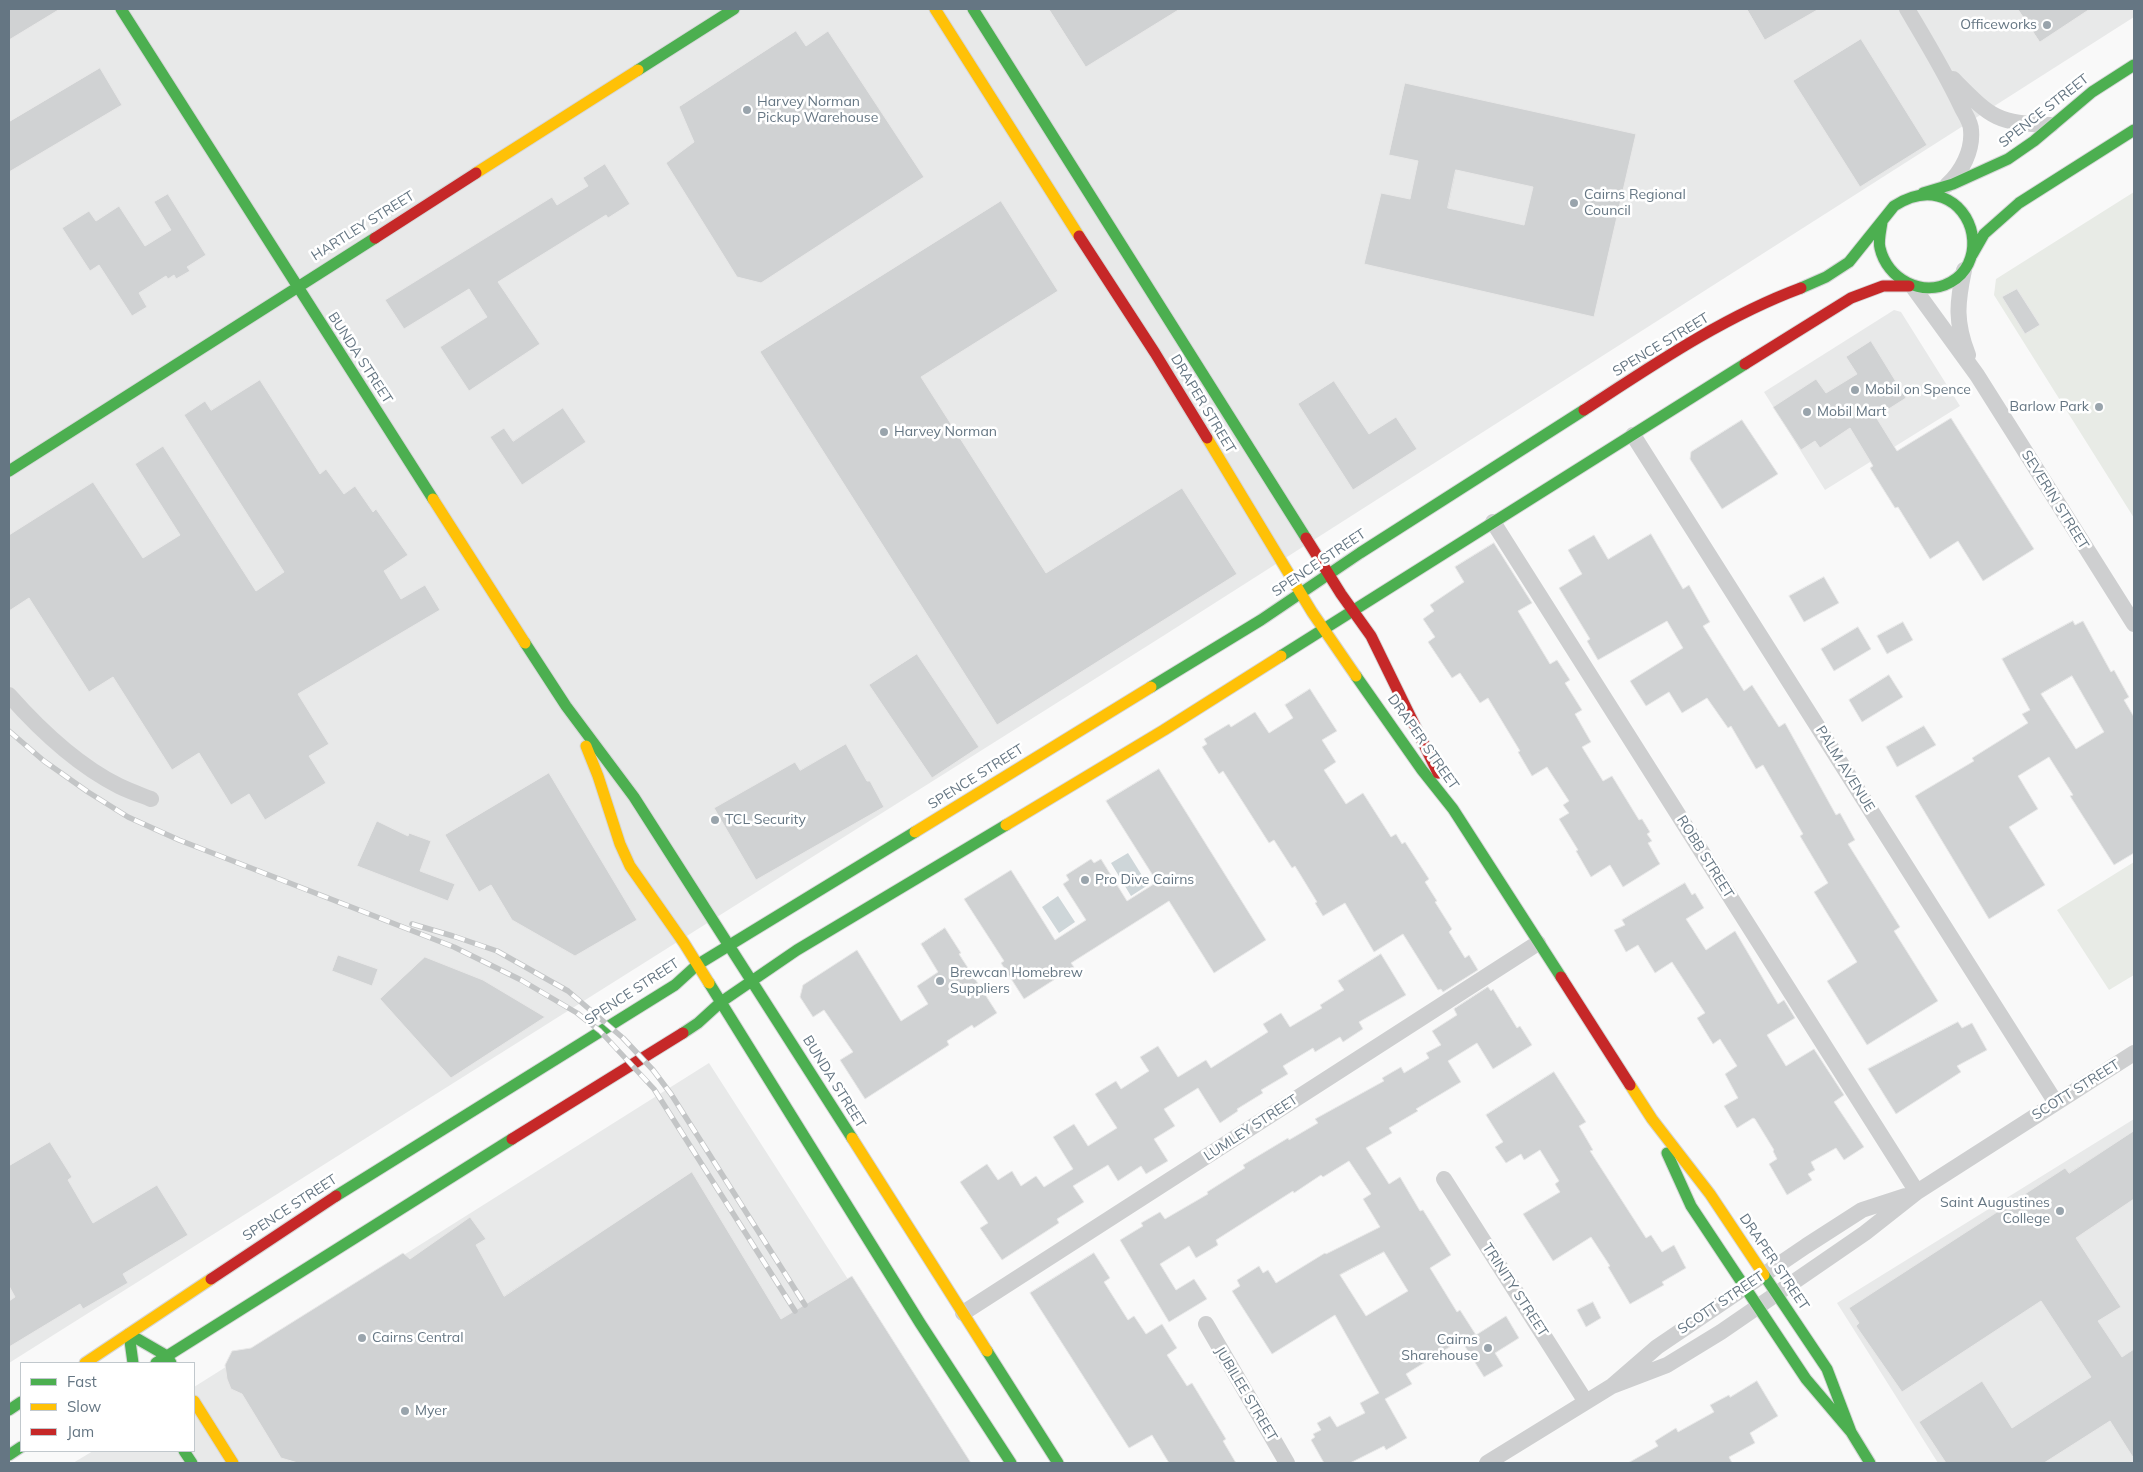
<!DOCTYPE html>
<style>
body{margin:0}
#map{position:relative;width:2143px;height:1472px;overflow:hidden;background:#f9f9f9;font-family:Mulish,sans-serif}
canvas{display:block}
.frame{position:absolute;inset:0;border:10px solid #657683;pointer-events:none}
.legend{position:absolute;left:20px;top:1362px;width:175px;height:90px;box-sizing:border-box;background:#fff;border:1px solid #c1c8cd;margin:0;padding:6px 9px;list-style:none;font-size:15px;color:#657683}
.legend li{display:flex;align-items:center;gap:10px;height:25px}
.legend b{width:25px;border:1px solid #c1c8cd}
</style>
<div id="map">
<canvas width="2143" height="1472"></canvas>
<div class="frame"></div>
<ul class="legend">
<li><b style="height:6px;background:#4caf50"></b>Fast</li>
<li><b style="height:6px;background:#ffc107"></b>Slow</li>
<li><b style="height:6px;background:#c62828"></b>Jam</li>
</ul>
</div>
<script>
const context = document.querySelector('canvas').getContext('2d');
context.lineJoin = 'round';
function fillPath(path, color) {
  context.fillStyle = color;
  context.fill(path, 'evenodd');
}
function strokePath(path, color, width, dash) {
  context.strokeStyle = color;
  context.lineWidth = width;
  context.lineCap = dash ? 'butt' : 'round';
  context.setLineDash(dash || []);
  context.stroke(path);
}
function drawText(font, color, halo, rows, align = 'center') {
  context.font = font + ' Mulish,sans-serif';
  context.lineWidth = 5;
  context.setLineDash([]);
  context.textBaseline = 'middle';
  context.strokeStyle = halo;
  context.fillStyle = color;
  for (const [text, x, y, turn = 0] of rows) {
    context.save();
    context.translate(x, y);
    context.rotate((+turn || 0) * Math.PI / 180);
    context.textAlign = isNaN(turn) ? turn : align;
    if (halo) context.strokeText(text, 0, 0);
    context.fillText(text, 0, 0);
    context.restore();
  }
}
const built = new Path2D(`
 M9 9H2134V17L1163 636 9 1363Z
 M1894 310 1901 312 1960 406 1825 490 1764 392Z
 M709 1063 966 1463H73L93 1451H194V1387Z
 M2134 1119V1463H1938L1837 1303Z`);
const green = new Path2D(`
 M2134 192V518L1994 295 1996 279Z
 M2134 862V975L2109 990 2057 910Z`);
const water = new Path2D(`
 M1128 853 1148 885 1131 896 1111 863Z
 M1058 896 1075 922 1059 933 1042 907Z`);
const building = new Path2D(`
 M9 9H60L9 40Z
 M1049 9H1180L1086 67Z
 M1747 9H1819L1765 40Z
 M2018 9H2090L2040 42Z
 M796 31 806 46 828 31 924 177 761 283 737 277 666 163 694 142 679 107Z
 M1861 39 1927 145 1860 187 1793 81Z
 M100 68 122 105 9 172V122Z
 M1405 83 1636 134 1594 317 1364 264 1381 193 1410 199 1418 161 1389 155ZM1456 170 1533 187 1524 225 1448 208Z
 M605 164 630 204 608 218 606 215 498 282 540 344 469 391 440 347 487 317 469 289 404 329 385 300 552 197 557 205 588 186 583 178Z
 M168 194 206 255 187 267 190 271 176 279 174 275 168 279 166 276 139 293 147 307 132 316 99 265 90 271 62 228 89 211 96 221 119 206 145 246 171 230 154 202Z
 M1001 201 1058 291 921 377 1046 573 1182 488 1237 574 997 725 760 352Z
 M2017 289 2040 325 2025 334 2002 297Z
 M1871 341 1906 398 1876 417 1897 451 1951 418 2034 549 1983 581 1958 541 1930 559 1898 507 1895 508 1870 468 1873 466 1850 428 1820 448 1815 441 1801 450 1773 407 1816 379 1826 393 1857 374 1846 357Z
 M260 380 320 474 326 469 344 494 355 486 373 512 376 509 408 555 384 571 401 599 425 585 440 610 298 694 329 744 309 756 326 783 265 820 249 794 231 805 199 753 172 770 113 677 89 692 29 598 9 611V535L93 482 143 558 180 535 135 464 163 446 256 591 284 572 184 415 205 401 211 410Z
 M1334 381 1369 434 1396 417 1417 449 1353 490 1298 404Z
 M563 408 586 442 522 485 490 437 504 428 513 441Z
 M1742 420 1778 474 1722 509 1690 459 1691 452Z
 M1651 534 1683 589 1689 585 1710 622 1703 626 1744 691 1752 685 1779 727 1785 723 1836 815 1840 813 1855 840 1848 844 1900 927 1894 931 1938 1001 1867 1045 1827 981 1857 962 1814 892 1828 883 1800 836 1803 834 1763 765 1756 769 1731 726 1728 728 1707 698 1682 713 1669 692 1646 706 1630 681 1683 648 1667 621 1598 660 1587 641 1590 639 1559 588 1582 574 1568 550 1594 535 1608 559Z
 M1494 543 1532 603 1518 611 1550 664 1557 660 1570 680 1565 683 1582 710 1575 714 1591 742 1582 747 1603 781 1612 776 1639 820 1642 819 1650 832 1647 834 1652 841 1648 843 1660 864 1623 887 1610 865 1591 877 1576 851 1578 850 1559 819 1569 813 1563 805 1569 801 1547 767 1532 776 1518 752 1520 751 1488 698 1480 703 1460 673 1452 678 1428 642 1435 637 1423 619 1434 611 1430 605 1464 582 1455 567Z
 M1824 577 1839 603 1804 622 1789 596Z
 M2073 621 2075 625 2083 621 2111 672 2114 670 2129 697 2124 700 2134 717V853L2114 865 2070 796 2073 795 2049 757 2018 776 2038 809 2009 827 2045 885 1989 919 1915 796 1974 761 1972 758 2028 723 2022 714 2030 710 2002 659ZM2072 676 2104 732 2076 749 2041 694Z
 M1903 622 1913 640 1887 654 1877 636Z
 M1858 627 1871 649 1834 671 1821 649Z
 M917 654 979 747 932 778 869 685Z
 M1889 675 1903 697 1862 722 1849 700Z
 M1310 689 1337 731 1322 740 1336 762 1324 770 1346 804 1363 793 1391 837 1396 834 1402 844 1405 842 1429 879 1425 882 1437 901 1435 902 1452 929 1449 932 1465 958 1469 955 1478 970 1443 992 1441 989 1438 990 1403 934 1374 952 1345 903 1323 916 1315 903 1317 902 1295 866 1292 868 1274 840 1269 843 1223 771 1219 774 1202 747 1207 744 1204 739 1229 724 1231 727 1255 712 1269 733 1293 718 1285 705Z
 M1924 726 1936 745 1897 767 1886 747Z
 M846 744 867 781H870L884 807 756 880 714 808 795 762 800 770Z
 M1159 769 1266 940 1214 973 1169 901 1071 963 1074 967 1024 999 1001 963 1004 961 964 899 1011 870 1055 940 1086 920 1063 884 1069 880 1066 875 1091 859 1094 863 1101 859 1127 901 1157 882 1106 801Z
 M549 773 637 920 575 956 512 920 491 885 479 892 445 835Z
 M377 821 408 836 409 833 431 841 420 871 455 884 448 901 357 866Z
 M1685 883 1692 895 1695 893 1704 908 1686 919 1706 950 1735 931 1778 1004 1784 1000 1795 1018 1767 1035 1786 1066 1814 1049 1844 1095 1834 1102 1864 1147 1844 1160 1836 1148 1811 1162 1815 1170 1808 1174 1812 1180 1787 1195 1769 1164 1777 1159 1773 1151 1774 1150 1755 1119 1753 1118 1737 1128 1724 1106 1738 1098 1725 1074 1737 1066 1720 1039 1713 1044 1697 1018 1705 1013 1672 962 1655 973 1638 945 1626 952 1614 930 1625 925 1622 920Z
 M945 928 961 953 959 954 997 1013 974 1028 972 1025 947 1041 949 1045 865 1099 840 1060 853 1052 824 1010 813 1017 800 997 803 985 857 950 901 1021 928 1004 917 986 938 972 921 944Z
 M1381 954 1406 995 1359 1022 1363 1029 1343 1042 1340 1037 1315 1052 1313 1048 1283 1066 1288 1074 1261 1090 1263 1093 1237 1109 1238 1111 1220 1123 1198 1088 1164 1109 1175 1126 1154 1139 1168 1161 1146 1174 1141 1166 1118 1181 1108 1165 1073 1186 1084 1202 1057 1219 1059 1223 1002 1260 980 1228 988 1223 960 1182 987 1164 998 1180 1012 1171 1021 1186 1036 1176 1044 1187 1073 1169 1053 1137 1074 1124 1088 1146 1117 1128 1095 1094 1116 1081 1121 1089 1149 1071 1140 1057 1158 1046 1178 1077 1206 1060 1211 1068 1268 1032 1263 1024 1281 1013 1290 1027 1322 1008 1320 1005 1344 990 1338 981Z
 M338 955 378 969 372 986 332 971Z
 M425 957 483 980 545 1017 451 1078 380 999Z
 M1488 987 1491 991 1493 989 1517 1028 1520 1026 1532 1045 1493 1069 1477 1043 1448 1061 1461 1082 1416 1109 1418 1111 1389 1128 1392 1133 1366 1148 1389 1184 1400 1177 1420 1211 1423 1210 1451 1255 1430 1268 1457 1312 1460 1310 1476 1335 1506 1316 1519 1338 1495 1353 1503 1366 1484 1377 1461 1340 1406 1374 1412 1384 1385 1399 1407 1438 1386 1450 1384 1446 1350 1463H1324L1311 1440 1315 1437 1313 1434 1321 1430 1317 1423 1330 1416 1337 1427 1365 1413 1360 1403 1379 1393 1335 1315 1272 1354 1232 1291 1240 1286 1237 1280 1259 1266 1263 1273 1268 1270 1276 1283 1325 1253 1326 1254 1380 1227 1363 1199 1371 1194 1349 1161 1323 1177 1321 1175 1294 1193 1293 1191 1216 1240 1218 1245 1196 1258 1189 1246 1160 1264 1176 1290 1194 1279 1207 1299 1169 1322 1120 1240 1143 1226 1141 1223 1160 1212 1165 1219 1208 1194 1207 1192 1245 1168 1243 1165 1288 1138 1289 1140 1318 1123 1315 1119 1384 1081 1382 1078 1401 1067 1404 1073 1429 1058 1426 1053 1441 1045 1432 1031 1457 1015 1454 1009ZM1384 1252 1408 1291 1366 1316 1340 1275Z
 M1958 1022 1962 1028 1972 1023 1987 1050 1957 1066 1961 1072 1896 1114 1868 1069Z
 M1554 1072 1586 1122 1579 1126 1593 1150 1590 1151 1646 1238 1651 1235 1662 1252 1674 1245 1686 1268 1662 1282 1664 1285 1630 1304 1608 1267 1610 1266 1591 1237 1553 1261 1523 1214 1560 1192 1555 1184 1559 1181 1540 1150 1524 1160 1521 1154 1506 1163 1495 1147 1503 1142 1486 1115Z
 M2134 1131V1199L2076 1238 2121 1307 2098 1321 2122 1357 2134 1349V1459L2110 1421 2044 1463H1946L1919 1422 1982 1381 2012 1428 2091 1377 2041 1301 1902 1392 1856 1326 1859 1323 1849 1308 2065 1168 2069 1173Z
 M50 1142 72 1177 68 1180 93 1223 157 1185 188 1235 123 1274 128 1283 83 1309 80 1304 9 1347V1301L15 1297 9 1286V1166Z
 M692 1172 781 1319 852 1276 971 1463H298L281 1458 242 1394 231 1389 227 1379 225 1365 232 1351 251 1348 403 1253 410 1259 470 1217 486 1239 476 1245 504 1296Z
 M1094 1253 1110 1278 1104 1282 1128 1320 1134 1316 1146 1334 1162 1324 1177 1348 1167 1355 1187 1386 1192 1383 1226 1439 1223 1441 1236 1463H1169L1152 1435 1129 1448 1030 1293Z
 M1593 1302 1601 1318 1586 1327 1577 1310Z
 M1757 1381 1778 1416 1750 1433 1755 1443 1729 1457 1732 1463H1628L1658 1446 1655 1441 1676 1428 1678 1432 1714 1412 1710 1405 1729 1395 1730 1397Z`);
const street = new Path2D(`
 M1907 9C1926 41 1945 72 1961 106 1964 113 1971 122 1971 130 1973 150 1962 172 1947 185
 M1953 79C1992 118 1995 123 2051 125
 M1964 270C1957 303 1955 322 1968 355
 M1913 287 1977 375 2134 624
 M1633 435 2056 1103
 M1493 522 1917 1192
 M9 695C40 730 77 765 119 786 129 791 141 795 151 799
 M1444 1179 1586 1402
 M963 1313 1538 943
 M1206 1324 1287 1463
 M1612 1386 1667 1365 1721 1332 1865 1233 1917 1192 2134 1053
 M1487 1463 1612 1386 1657 1347 1806 1246 1862 1210 1905 1196`);
const fast = new Path2D(`
 M121 9 433 499
 M973 9 1306 538
 M638 70 734 9
 M1923 193 1953 184 2008 159 2034 141 2092 92 2134 65
 M1972 255 1984 234 2019 203 2134 130
 M1801 288 1826 277 1849 262 1894 206C1911 195 1929 190 1948 200 1978 216 1983 264 1951 282 1922 298 1887 279 1880 248 1878 241 1881 230 1882 222
 M9 471 375 238
 M525 643 566 706 634 797 852 1138
 M1281 656 1745 364
 M1356 676 1422 770 1453 809 1561 977
 M1151 687 1261 620 1360 553 1584 410
 M709 983 920 1323 1011 1463
 M683 1033 698 1023 721 1002 797 950 1006 825
 M1667 1153 1691 1206 1806 1379 1851 1432 1870 1463
 M336 1196 675 985 697 965 915 832
 M1764 1275 1827 1369 1851 1432
 M129 1334 167 1356 171 1363
 M129 1334 133 1363
 M987 1351 1058 1463
 M156 1363 512 1139
 M9 1410 21 1402
 M184 1451 192 1463
 M9 1455 21 1447`);
const slow = new Path2D(`
 M935 9 1079 236
 M476 173 638 70
 M1207 438 1312 612 1356 676
 M433 499 525 643
 M586 746 598 776 620 844 630 866 684 943 709 983
 M1006 825 1164 730 1281 656
 M915 832 1151 687
 M1630 1085 1652 1119 1710 1194 1764 1275
 M852 1138 987 1351
 M85 1363 211 1279
 M194 1401 233 1463`);
const jam = new Path2D(`
 M1079 236 1155 353 1207 438
 M375 238 476 173
 M1745 364 1851 298 1883 286H1909
 M1584 410C1653 365 1723 317 1801 288
 M1306 538 1341 594 1371 636 1438 773
 M1561 977 1630 1085
 M512 1139 683 1033
 M211 1279 336 1196`);
const rail = new Path2D(`
 M9 731 44 761 88 792 128 817 179 840 454 947 521 980 577 1013 600 1031 654 1089 795 1311
 M412 924 453 936 497 951 568 991 623 1038 653 1070 671 1094 805 1305`);
const markers = [
 [2047,25,5,"#99a4ac"],
 [747,110,5,"#99a4ac"],
 [1574,203,5,"#99a4ac"],
 [1855,390,5,"#99a4ac"],
 [2099,407,5,"#99a4ac"],
 [1807,412,5,"#99a4ac"],
 [884,432,5,"#99a4ac"],
 [715,820,5,"#99a4ac"],
 [1085,880,5,"#99a4ac"],
 [940,981,5,"#99a4ac"],
 [2060,1211,5,"#99a4ac"],
 [362,1338,5,"#99a4ac"],
 [1488,1348,5,"#99a4ac"],
 [405,1411,5,"#99a4ac"]
];
const poiNames = [
 ["Officeworks",2037,25,"right"],
 ["Harvey Norman",757,102],
 ["Pickup Warehouse",757,118],
 ["Cairns Regional",1584,195],
 ["Council",1584,211],
 ["Mobil on Spence",1865,390],
 ["Barlow Park",2089,407,"right"],
 ["Mobil Mart",1817,412],
 ["Harvey Norman",894,432],
 ["TCL Security",725,820],
 ["Pro Dive Cairns",1095,880],
 ["Brewcan Homebrew",950,973],
 ["Suppliers",950,989],
 ["Saint Augustines",2050,1203,"right"],
 ["College",2050,1219,"right"],
 ["Cairns Central",372,1338],
 ["Cairns",1478,1340,"right"],
 ["Sharehouse",1478,1356,"right"],
 ["Myer",415,1411]
];
const streetNames = [
 ["SPENCE STREET",2044,111,-38],
 ["HARTLEY STREET",363,226,-32],
 ["SPENCE STREET",1661,345,-31],
 ["BUNDA STREET",360,358,57],
 ["DRAPER STREET",1203,404,59],
 ["SEVERIN STREET",2055,500,58],
 ["SPENCE STREET",1319,563,-34],
 ["DRAPER STREET",1423,742,55],
 ["PALM AVENUE",1845,769,58],
 ["SPENCE STREET",976,777,-32],
 ["ROBB STREET",1705,857,58],
 ["SPENCE STREET",632,992,-33],
 ["BUNDA STREET",834,1082,58],
 ["SCOTT STREET",2076,1090,-32],
 ["LUMLEY STREET",1251,1128,-33],
 ["SPENCE STREET",290,1208,-33],
 ["DRAPER STREET",1774,1262,56],
 ["TRINITY STREET",1515,1290,57],
 ["SCOTT STREET",1721,1303,-34],
 ["JUBILEE STREET",1246,1394,59]
];
fillPath(built, '#e8e9e9');
fillPath(green, '#e8ebe6');
fillPath(water, '#ced6d9');
fillPath(building, '#d0d2d3');
strokePath(building, '#e8e8e8', 1);
strokePath(fast, '#d5d6d7', 13);
strokePath(slow, '#d5d6d7', 13);
strokePath(jam, '#d5d6d7', 13);
strokePath(street, '#cecfd0', 16);
strokePath(fast, '#4caf50', 11);
strokePath(slow, '#ffc107', 11);
strokePath(jam, '#c62828', 11);
strokePath(rail, '#c3c5c6', 5.5);
strokePath(rail, '#fff', 4, [11]);
for (const [x, y, r, color] of markers) {
  const dot = new Path2D();
  dot.arc(x, y, r, 0, 2 * Math.PI);
  context.fillStyle = color;
  context.fill(dot);
  strokePath(dot, '#fff', 2);
}
drawText('14px', '#657683', '#fff', poiNames, 'left');
drawText('14px', '#657683', '#fff', streetNames);
</script>
